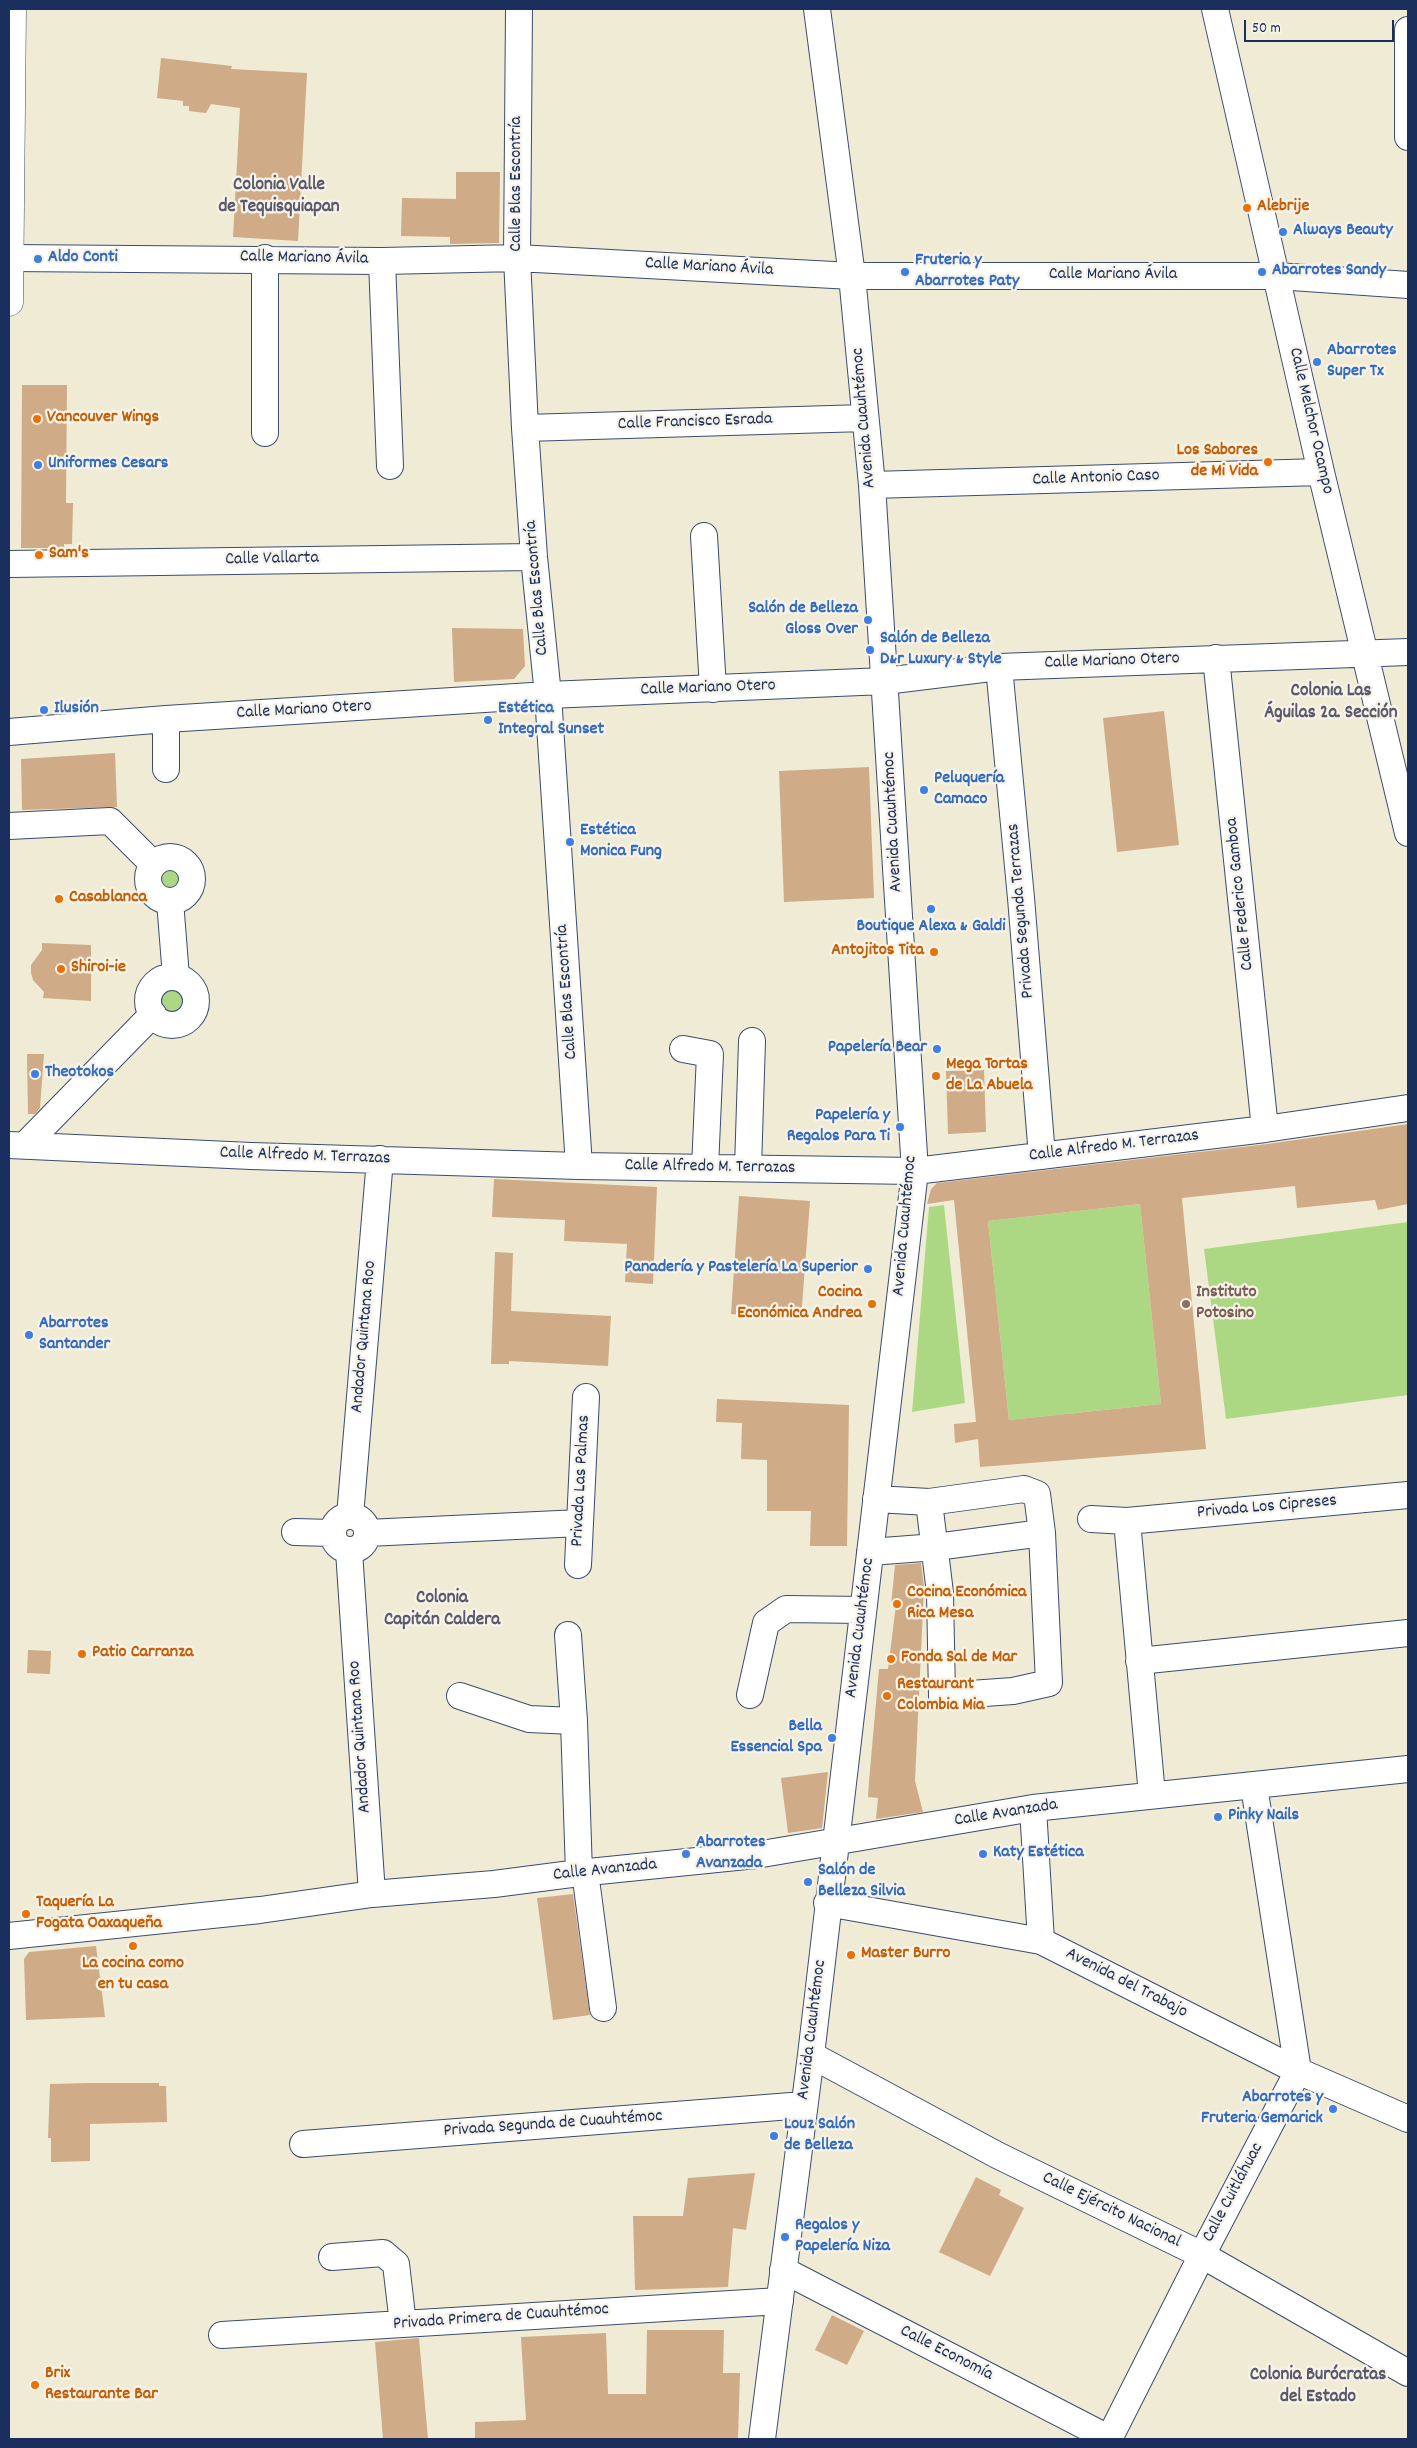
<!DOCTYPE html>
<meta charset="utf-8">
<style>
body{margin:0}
#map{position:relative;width:1417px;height:2448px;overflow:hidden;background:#f0ebd5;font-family:Dekko,sans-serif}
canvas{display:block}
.frame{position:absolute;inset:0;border:10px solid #1b2f5e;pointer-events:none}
.scale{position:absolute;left:1244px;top:20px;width:150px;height:22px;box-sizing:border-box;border:2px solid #1b2f5e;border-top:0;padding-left:6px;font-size:15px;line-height:18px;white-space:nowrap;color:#1b2f5e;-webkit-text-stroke:4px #f7f3e8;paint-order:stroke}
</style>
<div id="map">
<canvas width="1417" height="2448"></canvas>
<div class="frame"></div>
<div class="scale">50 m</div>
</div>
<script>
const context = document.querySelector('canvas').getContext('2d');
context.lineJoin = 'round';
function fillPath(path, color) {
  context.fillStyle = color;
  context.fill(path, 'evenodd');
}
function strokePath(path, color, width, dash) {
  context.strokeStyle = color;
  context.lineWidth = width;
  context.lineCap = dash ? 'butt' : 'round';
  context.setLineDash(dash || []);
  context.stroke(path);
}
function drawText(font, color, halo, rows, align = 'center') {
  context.font = font + ' Dekko,sans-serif';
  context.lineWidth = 4.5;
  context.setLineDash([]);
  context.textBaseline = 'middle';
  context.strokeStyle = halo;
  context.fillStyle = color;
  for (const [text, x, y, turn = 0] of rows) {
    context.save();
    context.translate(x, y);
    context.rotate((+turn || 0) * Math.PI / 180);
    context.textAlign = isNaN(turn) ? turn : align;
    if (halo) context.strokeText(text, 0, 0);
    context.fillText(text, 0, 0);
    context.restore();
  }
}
const green = new Path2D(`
 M152 879a18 18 0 1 1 36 0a18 18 0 1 1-36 0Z
 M156 1000a18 18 0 1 1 36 0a18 18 0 1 1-36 0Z
 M1140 1204 1161 1404 1009 1420 988 1221Z
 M944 1205 965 1403 912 1412 929 1207Z
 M1408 1222V1395L1226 1419 1204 1249Z`);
const building = new Path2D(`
 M161 58 232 66 231 69 307 73 298 241 233 237 240 108 211 104 206 113 189 111V106H183V101L157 98Z
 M456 172H500L499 243 450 244V237L401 236 402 198 456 199Z
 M22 385H67L66 503H73L72 544H64V548H21Z
 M452 628 523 629 525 666 514 679 454 682Z
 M1164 711 1179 845 1117 852 1103 718Z
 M115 753 117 807 22 810 21 759Z
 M869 767 874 898 784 902 779 771Z
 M42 943 91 945V1001L43 998 44 992 33 980 31 973V965L42 950Z
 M27 1054H44L40 1108 35 1114H28Z
 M984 1070 986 1132 948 1134 946 1071Z
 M1408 1124V1204L1378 1210 1375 1200 1297 1208 1295 1186 1182 1198 1206 1449 980 1467 978 1439 955 1443 954 1424 976 1422 954 1200 927 1204 931 1189 937 1183 1267 1144ZM1140 1204 1161 1404 1009 1420 988 1221Z
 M494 1179 657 1187 653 1284 625 1282 627 1244 564 1241 565 1220 492 1217Z
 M739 1196 810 1201 801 1319 731 1314Z
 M495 1252 513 1253 511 1311 611 1316 608 1366 509 1361V1364H491Z
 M717 1399 849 1405 847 1546H810L811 1511H767V1460L741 1459 742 1423 716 1422Z
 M921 1563 924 1587 915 1781 923 1812 876 1819 878 1798 868 1797 869 1781 879 1669H888L896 1605H891L895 1565Z
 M28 1650 51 1651 50 1674 27 1673Z
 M828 1772 822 1828 788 1833 781 1778Z
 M573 1894 590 2015 553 2020 537 1898Z
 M96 1946 105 2017 26 2020 24 1959 29 1952Z
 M89 2083H159V2086H166L167 2122 90 2124V2161L51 2162V2138H48L50 2084Z
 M755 2173 746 2230 733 2228 728 2287 635 2290 633 2216H683L688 2178Z
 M976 2177 1001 2190 999 2195 1024 2208 990 2276 939 2252Z
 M832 2315 864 2331 847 2365 815 2350Z
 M647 2330H724L723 2373H740L738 2439H475V2422L526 2420 521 2337 606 2333 608 2394H646Z
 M419 2338 428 2439H383L375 2342Z`);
const minor = new Path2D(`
 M519 9 517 258 525 428 534 557 548 695 579 1166
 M1215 9 1321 472 1408 833
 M1408 30V137
 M9 258 382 261 517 258 852 276H1277L1408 285
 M265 258V433
 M382 261 390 466
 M525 428 865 418
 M872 485 1321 472
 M704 536 713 689
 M9 564 534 557
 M1216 658 1265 1129
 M999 667 1021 898 1042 1156
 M166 719V769
 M9 732 166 719 548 695 885 681 999 667 1408 652
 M9 826 110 821 153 864
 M148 879a22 22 0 1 1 44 0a22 22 0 1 1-44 0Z
 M170 901 176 977
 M148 1001a24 24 0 1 1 48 0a24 24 0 1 1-48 0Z
 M683 1049 710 1054 705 1168
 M9 1145 251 1156 579 1166 915 1171 1265 1129 1408 1108
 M25 1145 153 1014
 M748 1168 752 1041
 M876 1499 929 1502 1024 1489 1037 1494 1042 1533 1049 1683 1013 1691 942 1696 940 1593 929 1502
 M333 1533a17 17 0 1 1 34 0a17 17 0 1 1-34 0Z
 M350 1516 380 1159
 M1091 1519 1127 1521 1408 1495
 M1127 1521 1152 1795
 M295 1532 332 1533
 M367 1533 580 1523
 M349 1551 372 1894
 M870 1552 936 1547 1042 1533
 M578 1565 586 1397
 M568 1635 574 1721 579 1873
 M1139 1661 1408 1633
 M750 1695 766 1623 786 1609 863 1610
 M460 1696 529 1719 574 1721
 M1033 1808 1041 1941
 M585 1872 603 2008
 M827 1903 1041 1941 1298 2071 1408 2119
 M9 1936 260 1910 372 1894 494 1884 579 1873 756 1855 1033 1808 1408 1769
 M811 2055 997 2155 1202 2255 1408 2373
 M303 2144 804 2105
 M332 2257 383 2253 396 2264 403 2324
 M783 2270 1110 2439
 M222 2335 780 2301
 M762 2439 811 2055 915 1171 872 485 852 276 817 9
 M1109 2439 1202 2255 1298 2071 1254 1786`);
const major = new Path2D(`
 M9 302 12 9`);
const markers = [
 [1247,208,5,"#e8710a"],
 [1283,232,5,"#3f7fe0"],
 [38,259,5,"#3f7fe0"],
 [905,272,5,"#3f7fe0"],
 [1262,272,5,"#3f7fe0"],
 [1317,362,5,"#3f7fe0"],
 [37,419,5,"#e8710a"],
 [1268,462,5,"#e8710a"],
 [38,465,5,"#3f7fe0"],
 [39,555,5,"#e8710a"],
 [868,620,5,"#3f7fe0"],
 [870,650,5,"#3f7fe0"],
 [44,710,5,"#3f7fe0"],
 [488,720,5,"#3f7fe0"],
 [924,790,5,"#3f7fe0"],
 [570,842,5,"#3f7fe0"],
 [59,899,5,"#e8710a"],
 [931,909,5,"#3f7fe0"],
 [934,952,5,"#e8710a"],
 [61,969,5,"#e8710a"],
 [937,1049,5,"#3f7fe0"],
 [35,1074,5,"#3f7fe0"],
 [936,1076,5,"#e8710a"],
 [900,1127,5,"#3f7fe0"],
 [868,1269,5,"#3f7fe0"],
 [872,1304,5,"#e8710a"],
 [1186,1304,5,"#8d6e63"],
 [29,1335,5,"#3f7fe0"],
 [897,1604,5,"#e8710a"],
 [82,1654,5,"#e8710a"],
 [891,1659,5,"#e8710a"],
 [887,1696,5,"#e8710a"],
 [832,1738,5,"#3f7fe0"],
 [1218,1817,5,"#3f7fe0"],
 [686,1854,5,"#3f7fe0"],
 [983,1854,5,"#3f7fe0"],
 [808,1882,5,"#3f7fe0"],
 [26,1914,5,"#e8710a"],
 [133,1946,5,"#e8710a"],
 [851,1955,5,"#e8710a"],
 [1333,2109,5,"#3f7fe0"],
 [774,2136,5,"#3f7fe0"],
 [785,2237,5,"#3f7fe0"],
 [35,2385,5,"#e8710a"]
];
const streetNames = [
 ["Calle Blas Escontría",518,184,-90],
 ["Calle Mariano Ávila",304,259,1],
 ["Calle Mariano Ávila",709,268,3],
 ["Calle Mariano Ávila",1113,276],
 ["Avenida Cuauhtémoc",865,418,-95],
 ["Calle Melchor Ocampo",1310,421,77],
 ["Calle Francisco Esrada",695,423,-2],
 ["Calle Antonio Caso",1096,479,-2],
 ["Calle Vallarta",272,560,-1],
 ["Calle Blas Escontría",538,588,-95],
 ["Calle Mariano Otero",1112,662,-2],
 ["Calle Mariano Otero",708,689,-2],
 ["Calle Mariano Otero",304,711,-3],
 ["Avenida Cuauhtémoc",894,822,-93],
 ["Calle Federico Gamboa",1241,894,-96],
 ["Privada Segunda Terrazas",1022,911,-95],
 ["Calle Blas Escontría",568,992,-94],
 ["Calle Alfredo M. Terrazas",1114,1147,-7],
 ["Calle Alfredo M. Terrazas",305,1157,2],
 ["Calle Alfredo M. Terrazas",710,1168,1],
 ["Avenida Cuauhtémoc",906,1226,-85],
 ["Andador Quintana Roo",365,1337,-85],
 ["Privada Las Palmas",582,1481,-87],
 ["Privada Los Cipreses",1267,1508,-5],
 ["Avenida Cuauhtémoc",861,1628,-83],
 ["Andador Quintana Roo",361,1737,-94],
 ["Calle Avanzada",1006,1814,-9],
 ["Calle Avanzada",605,1871,-6],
 ["Avenida del Trabajo",1126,1984,27],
 ["Avenida Cuauhtémoc",813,2030,-83],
 ["Privada Segunda de Cuauhtémoc",553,2125,-4],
 ["Calle Cuitláhuac",1234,2193,-62],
 ["Calle Ejército Nacional",1111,2211,26],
 ["Privada Primera de Cuauhtémoc",501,2318,-4],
 ["Calle Economía",946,2354,27]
];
const foodNames = [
 ["Alebrije",1257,208],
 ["Vancouver Wings",47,419],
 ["Los Sabores",1258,452,"right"],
 ["de Mi Vida",1258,473,"right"],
 ["Sam's",49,555],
 ["Casablanca",69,899],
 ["Antojitos Tita",924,952,"right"],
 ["Shiroi-ie",71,969],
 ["Mega Tortas",946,1066],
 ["de La Abuela",946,1087],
 ["Cocina",862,1294,"right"],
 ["Económica Andrea",862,1315,"right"],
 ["Cocina Económica",907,1594],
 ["Rica Mesa",907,1615],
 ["Patio Carranza",92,1654],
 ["Fonda Sal de Mar",901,1659],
 ["Restaurant",897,1686],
 ["Colombia Mia",897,1707],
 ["Taquería La",36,1904],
 ["Fogata Oaxaqueña",36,1925],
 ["Master Burro",861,1955],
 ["La cocina como",133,1965,"center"],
 ["en tu casa",133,1986,"center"],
 ["Brix",45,2375],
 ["Restaurante Bar",45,2396]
];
const shopNames = [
 ["Always Beauty",1293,232],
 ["Aldo Conti",48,259],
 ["Fruteria y",915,262],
 ["Abarrotes Paty",915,283],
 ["Abarrotes Sandy",1272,272],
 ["Abarrotes",1327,352],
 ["Super Tx",1327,373],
 ["Uniformes Cesars",48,465],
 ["Salón de Belleza",858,610,"right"],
 ["Gloss Over",858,631,"right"],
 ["Salón de Belleza",880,640],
 ["D&r Luxury & Style",880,661],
 ["Ilusión",54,710],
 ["Estética",498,710],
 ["Integral Sunset",498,731],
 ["Peluquería",934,780],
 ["Camaco",934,801],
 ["Estética",580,832],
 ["Monica Fung",580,853],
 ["Boutique Alexa & Galdi",931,928,"center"],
 ["Papelería Bear",927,1049,"right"],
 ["Theotokos",45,1074],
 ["Papelería y",890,1117,"right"],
 ["Regalos Para Ti",890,1138,"right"],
 ["Panadería y Pastelería La Superior",858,1269,"right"],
 ["Abarrotes",39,1325],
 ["Santander",39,1346],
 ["Bella",822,1728,"right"],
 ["Essencial Spa",822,1749,"right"],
 ["Pinky Nails",1228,1817],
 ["Abarrotes",696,1844],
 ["Avanzada",696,1865],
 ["Katy Estética",993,1854],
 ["Salón de",818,1872],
 ["Belleza Silvia",818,1893],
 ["Abarrotes y",1323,2099,"right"],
 ["Fruteria Gemarick",1323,2120,"right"],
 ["Louz Salón",784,2126],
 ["de Belleza",784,2147],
 ["Regalos y",795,2227],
 ["Papelería Niza",795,2248]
];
const educationNames = [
 ["Instituto",1196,1294],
 ["Potosino",1196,1315]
];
const neighbourhoodNames = [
 ["Colonia Valle",279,186],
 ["de Tequisquiapan",279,208],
 ["Colonia Las",1331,692],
 ["Águilas 2a. Sección",1331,714],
 ["Colonia",442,1599],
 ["Capitán Caldera",442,1621],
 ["Colonia Burócratas",1318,2376],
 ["del Estado",1318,2398]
];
fillPath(green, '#add883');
fillPath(building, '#cfab87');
strokePath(minor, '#3b4b70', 28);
strokePath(major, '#3b4b70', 29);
strokePath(minor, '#fff', 26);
strokePath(major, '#fff', 28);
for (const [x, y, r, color] of markers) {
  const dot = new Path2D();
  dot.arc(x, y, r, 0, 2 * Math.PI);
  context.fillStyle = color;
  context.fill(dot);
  strokePath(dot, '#f7f3e8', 2);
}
drawText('18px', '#1b2f5e', '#f7f3e8', streetNames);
drawText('bold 18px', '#c56008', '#f7f3e8', foodNames, 'left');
drawText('bold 18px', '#366cbe', '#f7f3e8', shopNames, 'left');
drawText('bold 18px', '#785e54', '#f7f3e8', educationNames, 'left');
drawText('bold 19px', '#5a5a6c', '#f7f3e8', neighbourhoodNames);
</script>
